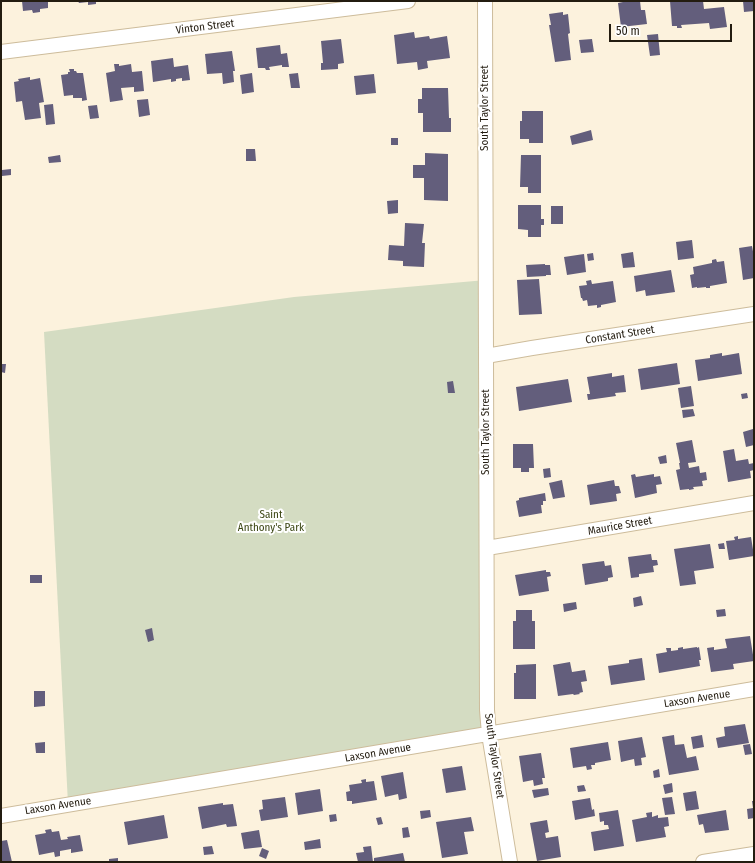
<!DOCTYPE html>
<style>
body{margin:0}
#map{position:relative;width:755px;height:863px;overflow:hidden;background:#fcf2dd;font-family:"Fira Sans Condensed",sans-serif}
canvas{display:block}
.frame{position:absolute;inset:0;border:2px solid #231c10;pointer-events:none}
.scale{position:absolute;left:609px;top:24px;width:123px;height:18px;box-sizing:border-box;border:2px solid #231c10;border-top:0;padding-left:5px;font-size:12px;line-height:14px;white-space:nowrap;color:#231c10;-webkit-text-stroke:3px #fff;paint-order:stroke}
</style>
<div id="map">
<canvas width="755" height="863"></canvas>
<div class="frame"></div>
<div class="scale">50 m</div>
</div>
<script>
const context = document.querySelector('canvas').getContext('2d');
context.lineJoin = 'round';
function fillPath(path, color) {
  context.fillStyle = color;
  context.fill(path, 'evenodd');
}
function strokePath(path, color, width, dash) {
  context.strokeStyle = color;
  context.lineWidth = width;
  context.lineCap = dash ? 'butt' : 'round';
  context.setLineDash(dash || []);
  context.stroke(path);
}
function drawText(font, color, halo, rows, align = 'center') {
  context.font = font + ' "Fira Sans Condensed",sans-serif';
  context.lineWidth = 4;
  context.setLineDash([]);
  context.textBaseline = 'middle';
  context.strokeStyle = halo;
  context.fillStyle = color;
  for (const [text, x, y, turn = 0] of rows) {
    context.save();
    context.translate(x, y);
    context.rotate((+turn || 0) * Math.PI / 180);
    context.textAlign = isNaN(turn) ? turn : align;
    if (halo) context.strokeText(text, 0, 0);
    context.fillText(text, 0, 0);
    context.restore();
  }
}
const green = new Path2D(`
 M486 280 489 734 68 804 44 332 294 297Z`);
const building = new Path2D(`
 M22 1H48V8L40 9V12L33 13 32 10 23 11Z
 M78 1H96V4L88 5V2L79 3Z
 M628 1H640L641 10H645L647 24 621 27 618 3Z
 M670 1H703L704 9 724 7 727 27 710 29 709 23 681 25 682 28H677V26H672Z
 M743 1H754V11L744 12Z
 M563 12V15L568 14 570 33 568 34 571 60 555 62 549 25H551L549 14Z
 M414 32 415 38 429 36 430 39 447 36 450 58 427 61 428 68 418 70 417 62 397 64 394 35Z
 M658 34 660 55 650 56 647 35Z
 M341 39 344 63 338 64V69L321 70V63H323L321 41Z
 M592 39 594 52 581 53 579 40Z
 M280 45 281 54 287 53 289 67H282V65L269 67 270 70H266L265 68H258L256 48Z
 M232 51 235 71H233L234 82 223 84 222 73 207 74 205 54Z
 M173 58 174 67 188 65 190 80 182 81V78L176 79V81L171 82V79L153 82 151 61Z
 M114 64H119V66L131 64 132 72 142 71 144 91 134 92V87L121 88 123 100 110 102 106 73 115 71Z
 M69 69H74V71H76L77 73H83L87 100 82 101V98H73V95L64 96 61 75 68 74V72H70Z
 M252 73 254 92 242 94 240 75Z
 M298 73 300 88H291L289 74Z
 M374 74 376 93 356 95 354 76Z
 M30 77V80L40 78 44 102 39 103 41 118 25 120 22 101 16 102 14 82 19 81 18 79Z
 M422 88H448L449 118H451V132H423V113H418V99H422Z
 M148 99 150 115 139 117 137 100Z
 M53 104 55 124 46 125 44 105Z
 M97 105 99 118 90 119 88 106Z
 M522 111H543V143H529V139H520V121H522Z
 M591 130 593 140 572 145 570 136Z
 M391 138H398V145H391Z
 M246 149H255L256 161H246Z
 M425 153 448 154V201L424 200V178H413V165H425Z
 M60 155 61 162 49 163 48 157Z
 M521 155H541V193H528V187H520Z
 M11 169V175L2 176V170Z
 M398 200V213L388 214 387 201Z
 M518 205H541V219H544V225H541V237H528V230L518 229Z
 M551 206H563V224H551Z
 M405 223 424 224 422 243H425L424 267 403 266V261L388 260 389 245 404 246Z
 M692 240 694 258 678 260 676 242Z
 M752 246 754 257V278L743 280 739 248Z
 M633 252 635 267 623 268 621 254Z
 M593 253 594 260 588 261 587 254Z
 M584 254 586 272 567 275 564 257Z
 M716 259 717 262 724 261 727 283 710 286V288H706V287L697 288V287L692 288 690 275 694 274 693 267 712 263V260Z
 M545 264V265H550L551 275H546V276L527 277 526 265Z
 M671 270 675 292 646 296 645 290 636 292 634 276Z
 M539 279 542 314 519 315 517 280Z
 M591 280 592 284 613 281 616 302 601 305V307L597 308V305L588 306 587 300 583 301 582 298H581L579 286 587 285 586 281Z
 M722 353V356L739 353 742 374 698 381 695 360 710 358V355Z
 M677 363 680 384 641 390 638 369Z
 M1 364H6L5 373 1 372Z
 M612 373V377L624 375 626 392 615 393 616 396 588 400 587 394H590L587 377Z
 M568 379 572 402 519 411 516 387Z
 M453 381 455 393H448L447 382Z
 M691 386 694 406 681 408 678 388Z
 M747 393 748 398 742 399 741 394Z
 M693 409 695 416 683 418 682 410Z
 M753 429 754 445 746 447 743 432Z
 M692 440 696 462 688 463 689 468 699 466 700 473 706 472 707 480 702 481 703 486 693 487 694 489 689 490V489L680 490 676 470 680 469 679 463H680L676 443Z
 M513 444H533L534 468H529V472H521V468H513Z
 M734 449 736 461 748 459 749 464 754 463V470L750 471 751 478 728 482 723 451Z
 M666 455 667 463 660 464 658 457Z
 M550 468 551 477 544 478 543 469Z
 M635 474 636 477 654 474V477L660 476 662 484 656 485 657 493 635 498 631 475Z
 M562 480 565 497 553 499 549 483Z
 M614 480 615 486H619L621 493 616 494 617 501 590 505 587 485Z
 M545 493 546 501H543V505H541L542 513 519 517 516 501 519 500V498Z
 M738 536V539L751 537 754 556 729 560 726 541 735 540 734 537Z
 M724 543 725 549H719L718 544Z
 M710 544 714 568 694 571 696 584 680 586 674 549Z
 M651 554 652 560H657L658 565 653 566 654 572 639 574V577L631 578 628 557Z
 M604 561 605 566 611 565 613 577 608 578V581L585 585 582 564Z
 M546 570V572H550L551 576 547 577 549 591 519 596 515 575Z
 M30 575H42V583H30Z
 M641 596 643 605 634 607 633 598Z
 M576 602 577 609 564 612 563 604Z
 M725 609 726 616 717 617 716 610Z
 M516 610H532V621H535V649H513V621H516Z
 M152 628 154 640 148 642 145 630Z
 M750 636 754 661 733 664 734 669 711 672 707 648 714 647V650L727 648 725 639Z
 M683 647V649L697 647V648L699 647 701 660H699L700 666 659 673 656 654 667 652 666 648H671V651L678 650V648Z
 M642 658 645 680 611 685 608 666 629 663V660Z
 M570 662 572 672 585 670 587 681 581 682 583 692 579 693 580 694 574 695 573 694 558 696 553 665Z
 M536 664V699H514V673H516V665Z
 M34 691H45V706L34 707Z
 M745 724 749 743 718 748 716 738 725 736 724 727Z
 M674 735 675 745 684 744 687 758 696 756 699 770 669 775 662 737Z
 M702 735 704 747 693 749 691 737Z
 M642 737 646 757 641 758 642 765 635 766 634 759 621 762 618 741Z
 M45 742V753H36L35 743Z
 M608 742 611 760 595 763V765H591L592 769 587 770 586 766 573 768 570 748Z
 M750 744 752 754 745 755 743 745Z
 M541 753 545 778H542L543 784 534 786 533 780 523 782 519 756Z
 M462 766 466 790 446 793 442 769Z
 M659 769 660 777 654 778 653 771Z
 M403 772 407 798 399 800 398 794 385 797 381 776Z
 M366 779V782L374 781 377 800 352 804V801H347L346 792 350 791 349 785 362 783 361 780Z
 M672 783 673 792 665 794 663 785Z
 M584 785 586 791 578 792 577 786Z
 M548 788 549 795 534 798 532 790Z
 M320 789 323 811 298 815 295 793Z
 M696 791 699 809 686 811 683 793Z
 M285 797 288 817 261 821 259 810 263 809 262 800Z
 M672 797 675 814 665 815 662 798Z
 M590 798 592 810 594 809 595 816 575 820 572 801Z
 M752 801H754V818L748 819 747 809 753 808Z
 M223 803V805L233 804 237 826 227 827 226 824 202 829 198 807Z
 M430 810 431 817 421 819 420 811Z
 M618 810 624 846 594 851 591 832 609 829 608 825H604V821L600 822 599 813Z
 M726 810 729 830 705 833 703 824 699 825 697 815Z
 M652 812V817L658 815V818L668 817 669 826 664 827 666 837 636 842 632 820 647 817 646 813Z
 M336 814 337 821 330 822 329 815Z
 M164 815 168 838 128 845 124 822Z
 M381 817 383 824 378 825 376 818Z
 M471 817 474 831 464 832 468 854 442 858 436 822Z
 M547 820 549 832 545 833 546 838 558 836 561 857 537 861 530 823Z
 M408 827 410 837 403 838 402 828Z
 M51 829 52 832 59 831 61 840 68 839 67 837 80 835 83 851 71 853V849L60 851V856L55 857 54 852 39 855 35 835 46 833 45 830Z
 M259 830 262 847 244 849 241 833Z
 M320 839 321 848 305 850 304 842Z
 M7 840 12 862H1V841Z
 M212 846 214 854 204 855 203 847Z
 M371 846 373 862H358L356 853 364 852 363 847Z
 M262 848 269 851 266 859 259 856Z
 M403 853 405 862H374V858Z
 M118 858V862H109V859Z`);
const minor = new Path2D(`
 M485 1 487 710 489 734 510 862
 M1 52 408 1
 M486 356 532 348 754 314
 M487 548 754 503
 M1 816 754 689
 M703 862 754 854`);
const streetNames = [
 ["Vinton Street",205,27,-7],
 ["South Taylor Street",485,108,-90],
 ["Constant Street",620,335,-9],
 ["South Taylor Street",486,432,-90],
 ["Maurice Street",620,526,-10],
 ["Laxson Avenue",697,699,-9],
 ["Laxson Avenue",378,753,-10],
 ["South Taylor Street",494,756,82],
 ["Laxson Avenue",58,806,-9]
];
const parkNames = [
 ["Saint",271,515],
 ["Anthony's Park",271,528]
];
fillPath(green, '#d4dcc2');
fillPath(building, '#635e7c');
strokePath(minor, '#cdbc9b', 16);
strokePath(minor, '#fff', 14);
drawText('11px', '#231c10', '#fff', streetNames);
drawText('11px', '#3a4512', '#fff', parkNames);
</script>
